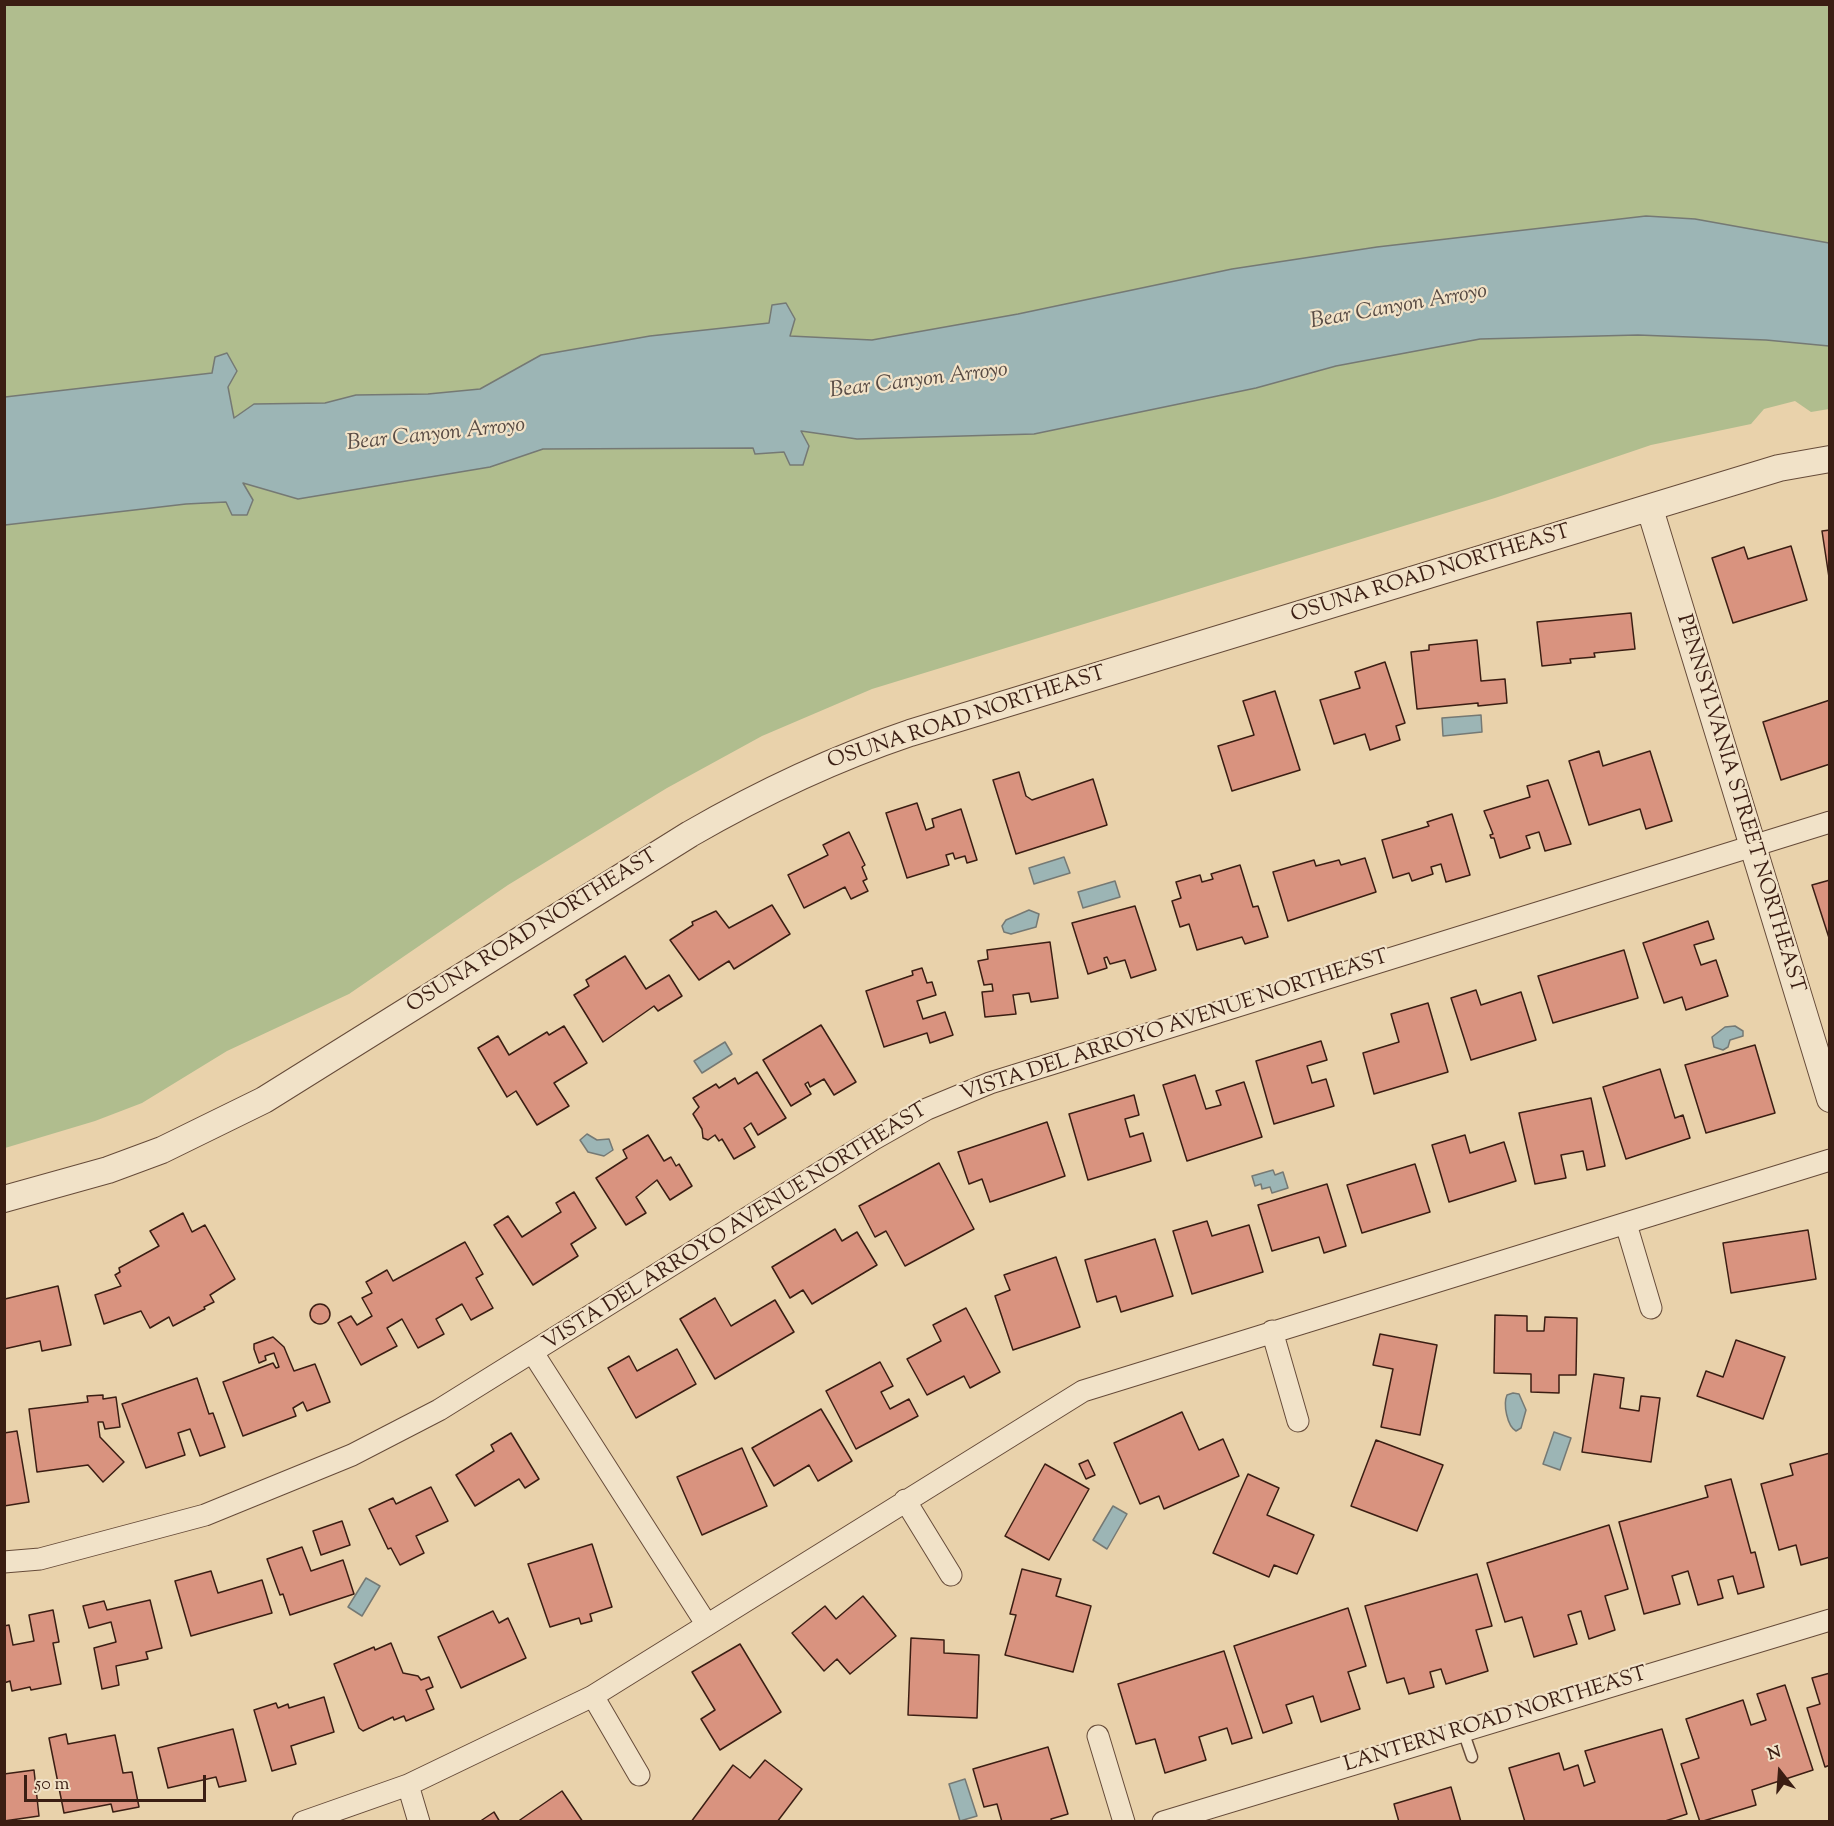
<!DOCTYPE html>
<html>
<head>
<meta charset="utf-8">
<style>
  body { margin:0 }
  #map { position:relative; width:1834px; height:1826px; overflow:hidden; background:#e9d2ab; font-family:"Sorts Mill Goudy",serif }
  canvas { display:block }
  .frame { position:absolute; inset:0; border:6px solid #3b1e13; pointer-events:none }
  .north { position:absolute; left:1750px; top:1742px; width:60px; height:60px; -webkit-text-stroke:4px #f1e2c8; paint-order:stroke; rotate:343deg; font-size:16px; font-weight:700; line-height:24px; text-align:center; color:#3b1e13 }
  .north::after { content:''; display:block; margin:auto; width:21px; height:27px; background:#3b1e13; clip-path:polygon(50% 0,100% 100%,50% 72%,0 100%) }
  .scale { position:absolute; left:24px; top:1775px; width:182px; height:27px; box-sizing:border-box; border:3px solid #3b1e13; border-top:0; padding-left:8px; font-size:18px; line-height:21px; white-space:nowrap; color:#3b1e13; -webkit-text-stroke:4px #f1e2c8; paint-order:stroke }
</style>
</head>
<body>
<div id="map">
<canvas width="1834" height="1826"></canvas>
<div class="frame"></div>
<div class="north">N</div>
<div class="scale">50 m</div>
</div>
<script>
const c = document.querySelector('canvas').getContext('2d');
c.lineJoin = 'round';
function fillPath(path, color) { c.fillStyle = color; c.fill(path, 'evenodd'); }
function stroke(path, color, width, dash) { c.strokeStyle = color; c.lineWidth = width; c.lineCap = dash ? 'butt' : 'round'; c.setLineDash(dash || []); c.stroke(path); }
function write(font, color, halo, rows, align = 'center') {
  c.font = font + ' "Sorts Mill Goudy",serif'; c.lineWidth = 4.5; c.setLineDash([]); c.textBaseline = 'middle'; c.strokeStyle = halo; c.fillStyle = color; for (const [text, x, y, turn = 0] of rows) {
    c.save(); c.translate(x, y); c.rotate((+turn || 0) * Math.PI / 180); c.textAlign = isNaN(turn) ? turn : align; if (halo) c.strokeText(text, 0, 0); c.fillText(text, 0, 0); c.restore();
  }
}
fillPath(new Path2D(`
  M5,5H1829V409L1811,412L1795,401L1764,409L1751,424L1651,445L1495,498L872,689L762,736L667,788L508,885L349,994L227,1051L142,1103L95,1121L5,1148Z`), '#b0bd8e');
const water = new Path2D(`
  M1646,216L1695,219L1829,243V346L1766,340L1638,335L1480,339L1336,366L1256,388L1034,434L857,439L801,431L809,446L803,465H790L784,452L755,454L753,448L543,449L490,467L298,499L243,483L253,500L247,515H232L226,502L186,504L5,525V397L212,373L215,357L227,353L237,371L228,387L234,418L254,404L325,403L356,395L428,394L480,389L541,355L650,336L769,323L772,305L786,303L795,319L790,336L872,340L1018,314L1232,269L1377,247Z
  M1481,715L1482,732L1443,736L1442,718Z
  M1064,857L1070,873L1034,884L1029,868Z
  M1115,881L1120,897L1083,908L1078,892Z
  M1029,910L1039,914L1036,927L1011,934L1004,932L1002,926L1006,920Z
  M1735,1026L1743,1031V1036L1730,1040L1728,1047L1723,1050L1714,1047L1712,1037L1725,1027Z
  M725,1042L732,1054L702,1073L694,1061Z
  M587,1134L597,1140L609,1139L613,1150L604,1156L588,1152L580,1140Z
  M1273,1170L1275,1175L1283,1172L1288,1188L1272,1193L1270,1187L1262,1189L1261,1184L1255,1186L1252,1176Z
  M1513,1393L1519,1394L1526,1410L1521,1428L1516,1431C1507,1426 1503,1404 1507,1395Z
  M1554,1432L1571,1438L1560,1470L1543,1464Z
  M1113,1506L1127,1514L1107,1549L1093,1540Z
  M366,1578L380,1586L362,1616L348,1607Z
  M965,1779L977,1816L960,1821L949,1784Z`);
fillPath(water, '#9cb5b5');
stroke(water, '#757974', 1.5);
const building = new Path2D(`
  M1830,530V584L1822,531Z
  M1791,546L1807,600L1733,623L1712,558L1744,547L1748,559Z
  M1631,613L1635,649L1594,653L1595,657L1570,659L1571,663L1542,666L1537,622Z
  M1477,640L1481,681L1505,679L1507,703L1478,706V703L1417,709L1411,652L1429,650V645Z
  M1385,662L1405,723L1396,726L1400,740L1370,750L1365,734L1334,744L1320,700L1360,688L1355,672Z
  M1275,691L1300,770L1232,791L1218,746L1254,735L1243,701Z
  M1830,700V764L1781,780L1763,722Z
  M1599,751L1603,766L1650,751L1672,821L1646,829L1640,809L1589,825L1569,761Z
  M1019,772L1026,796L1032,800L1093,779L1107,825L1016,854L993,780Z
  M1548,780L1571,844L1545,851L1539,832L1526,836L1530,848L1500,858L1494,838H1491L1490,835L1493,834L1484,811L1530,797L1527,786Z
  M917,803L926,830L934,827L932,819L961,809L977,860L967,863L965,856L955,859L953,853L946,855L949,865L907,878L886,813Z
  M1452,814L1470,875L1446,882L1441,864L1431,867L1433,874L1412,881L1409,873L1393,878L1382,840L1429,826L1427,822Z
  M849,832L865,865L862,867L867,879L863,881L868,891L851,899L845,887L804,908L788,875L828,855L823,845Z
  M1365,858L1376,892L1288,921L1273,872L1314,860L1316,866L1339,860L1341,865Z
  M1240,865L1253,907L1258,906L1268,937L1245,944L1242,937L1197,950L1189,924L1180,927L1172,901L1181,898L1176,882L1200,875L1202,882L1213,879L1211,874Z
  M1830,880V941L1812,885Z
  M772,905L790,934L734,969L729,961L699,980L670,940L693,925L692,922L716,911L729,928Z
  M1135,906L1156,970L1131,978L1125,960L1110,964L1107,957L1104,958L1107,968L1088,974L1072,923Z
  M1708,921L1714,939L1694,945L1701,965L1716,960L1728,996L1686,1010L1682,997L1664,1003L1643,943Z
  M1050,942L1058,998L1031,1002L1029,993L1013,995L1016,1014L985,1017L982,992L993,991L992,984L984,985L978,961L988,959L987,950Z
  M1624,950L1638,998L1553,1023L1538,976Z
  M625,956L646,989L669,975L682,996L658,1011L654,1006L603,1042L574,995L589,986L586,980Z
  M922,968L927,983L932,982L936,995L917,1001L923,1019L945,1012L953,1035L930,1043L927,1033L884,1047L866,991L913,975L912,971Z
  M1476,990L1481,1005L1521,992L1536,1040L1471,1060L1451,998Z
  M1428,1003L1448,1072L1374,1094L1363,1053L1399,1042L1391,1014Z
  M821,1025L856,1082L834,1095L824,1079L810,1087L808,1082L805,1084L811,1094L791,1106L763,1060Z
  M564,1026L587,1063L554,1083L569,1106L537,1125L516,1091L507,1097L478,1048L498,1036L509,1055L547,1032L549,1035Z
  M1321,1041L1327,1060L1307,1066L1312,1083L1326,1079L1334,1106L1274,1124L1256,1061Z
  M1755,1045L1775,1113L1706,1133L1685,1065Z
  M1660,1069L1675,1118L1683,1115L1690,1138L1626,1159L1603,1087Z
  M757,1072L786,1118L758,1135L751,1123L744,1128L755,1147L734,1159L722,1139L719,1141L715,1135L708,1140L703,1138L702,1129L693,1114L699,1107L693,1098L716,1084L719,1088L735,1078L738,1084Z
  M1195,1075L1206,1109L1221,1105L1216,1091L1244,1082L1262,1137L1187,1161L1163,1085Z
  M1134,1095L1139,1115L1125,1119L1130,1137L1143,1133L1151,1161L1088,1180L1069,1114Z
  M1591,1098L1605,1166L1587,1170L1583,1151L1561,1155L1566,1178L1535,1184L1519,1113Z
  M1047,1122L1065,1176L990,1202L982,1179L969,1184L958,1152Z
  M648,1135L664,1161L671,1157L676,1166L679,1164L692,1186L670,1200L657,1180L636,1197L646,1213L626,1225L596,1178L627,1158L623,1150Z
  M1465,1135L1470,1153L1504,1142L1516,1181L1449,1202L1432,1145Z
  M939,1163L974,1229L905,1266L886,1231L875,1237L859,1206Z
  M1415,1164L1430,1212L1362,1233L1347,1185Z
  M1327,1184L1346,1246L1324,1253L1319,1237L1272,1251L1258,1205Z
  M574,1192L596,1228L571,1244L578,1256L533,1285L494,1225L508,1216L522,1237L561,1212L556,1203Z
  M183,1213L192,1232L205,1225L235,1279L210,1295L214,1302L204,1307L205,1309L173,1326L169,1317L150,1328L141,1311L104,1324L95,1295L121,1286L115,1275L120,1272L119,1268L159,1246L150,1231Z
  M1207,1221L1212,1236L1249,1225L1263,1272L1192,1294L1173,1231Z
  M835,1229L842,1241L857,1232L877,1265L812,1304L803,1290L790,1298L772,1267Z
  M1808,1230L1816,1279L1731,1293L1723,1243Z
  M1155,1239L1173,1296L1121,1312L1116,1296L1097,1302L1085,1260Z
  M465,1242L483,1274L476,1278L493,1308L471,1320L462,1304L436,1319L444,1334L418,1348L402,1319L387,1328L397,1346L361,1365L338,1323L351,1316L357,1325L372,1316L362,1298L372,1293L366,1282L387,1270L393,1281Z
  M1056,1257L1080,1327L1013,1350L995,1296L1010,1290L1004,1275Z
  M58,1286L71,1345L42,1351L40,1341L4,1349V1296L5,1299Z
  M715,1298L731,1326L775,1300L794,1332L715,1379L680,1319Z
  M310 1314a10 10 0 1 1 20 0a10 10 0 1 1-20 0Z
  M966,1308L1000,1372L970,1388L964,1376L927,1395L907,1359L941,1341L933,1325Z
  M1495,1315L1527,1316V1331H1544L1545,1317L1577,1318L1576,1375H1559V1393L1531,1392V1374L1494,1373Z
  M1380,1334L1437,1345L1420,1435L1381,1427L1393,1369L1373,1365Z
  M273,1337L284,1347L294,1371L315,1364L330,1402L307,1411L303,1402L293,1408L296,1416L243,1436L223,1382L273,1363L276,1368L279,1367L274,1353L265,1356L266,1360L259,1363L254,1349V1344Z
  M1736,1340L1785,1357L1763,1419L1697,1396L1706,1371L1723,1377Z
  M677,1349L696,1384L636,1418L608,1368L629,1356L637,1371Z
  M880,1362L893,1386L881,1392L890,1409L909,1399L918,1416L856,1449L826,1391Z
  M1594,1374L1624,1378L1620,1408L1639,1411L1641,1396L1660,1398L1651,1462L1582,1452Z
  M197,1378L209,1414L213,1413L225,1447L200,1456L190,1429L178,1433L185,1455L146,1468L122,1404Z
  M103,1395V1399L116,1397L120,1427L105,1429L103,1422H98L100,1437L124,1462L103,1482L88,1465L37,1472L29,1409L88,1402L87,1396Z
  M821,1409L852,1461L818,1481L809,1465L774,1486L752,1448Z
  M1182,1412L1199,1450L1223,1439L1239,1476L1164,1509L1159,1496L1140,1504L1114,1443Z
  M17,1431L29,1502L4,1506V1433Z
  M511,1433L539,1479L525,1488L519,1479L475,1506L456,1475L494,1451L491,1445Z
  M1376,1440L1443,1465L1417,1531L1351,1506Z
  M742,1448L767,1506L702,1535L677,1477Z
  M1830,1453V1557L1801,1565L1796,1545L1779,1550L1761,1484L1793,1475L1790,1464Z
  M1088,1460L1095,1475L1086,1479L1079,1464Z
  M1045,1464L1089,1489L1049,1560L1005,1536Z
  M1248,1474L1279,1488L1267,1515L1314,1535L1297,1574L1274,1565L1269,1577L1213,1553Z
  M1731,1479L1751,1553L1755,1552L1764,1587L1738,1594L1733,1576L1718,1580L1723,1598L1698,1605L1688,1571L1672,1576L1680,1604L1644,1614L1619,1522L1708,1497L1705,1486Z
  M431,1487L448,1521L416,1536L424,1553L400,1565L391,1548L388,1549L369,1509L393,1498L396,1504Z
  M342,1521L350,1545L321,1555L313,1531Z
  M1609,1525L1628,1589L1605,1596L1615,1630L1589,1639L1581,1611L1568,1615L1577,1644L1534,1657L1522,1617L1505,1622L1487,1563Z
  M592,1544L612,1607L590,1614L592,1621L581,1624L579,1618L550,1627L528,1564Z
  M302,1547L311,1571L343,1560L354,1594L290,1615L283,1594L280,1595L267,1559Z
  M1022,1569L1061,1579L1056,1596L1091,1606L1073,1672L1005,1655L1016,1615L1010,1614Z
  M211,1571L218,1593L262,1580L272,1613L191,1636L175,1581Z
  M1477,1574L1492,1626L1476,1630L1488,1671L1446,1684L1441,1669L1430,1672L1434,1687L1409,1694L1404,1678L1387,1683L1365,1606Z
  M863,1596L896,1636L850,1674L837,1659L824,1671L792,1633L825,1606L836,1619Z
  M150,1600L162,1648L146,1652L148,1659L116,1666L119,1685L102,1689L94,1648L116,1642L111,1622L89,1628L83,1606L104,1601L107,1610Z
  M1348,1608L1366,1666L1348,1672L1360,1709L1321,1722L1313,1696L1286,1705L1292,1723L1263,1733L1234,1646Z
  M53,1610L59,1642L53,1643L61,1684L31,1690L30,1687L12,1691L10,1681L4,1683V1626L9,1625L13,1645L34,1641L29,1615Z
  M493,1611L499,1623L508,1618L526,1658L461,1688L438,1637Z
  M911,1638L944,1640V1653L979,1655L977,1718L908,1715Z
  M391,1643L403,1673L418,1676L421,1680L429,1677L433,1687L426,1690L434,1709L406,1721L404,1716L394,1720L393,1717L363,1731L359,1728L334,1664L374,1647L375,1650Z
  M740,1644L781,1712L720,1750L701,1719L715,1710L692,1672Z
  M1224,1651L1252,1738L1232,1744L1227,1728L1199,1737L1206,1760L1165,1773L1155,1739L1136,1744L1118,1684Z
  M1830,1673V1765L1825,1767L1807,1708L1820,1704L1812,1678Z
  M1785,1685L1813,1770L1752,1790L1756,1805L1700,1822L1681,1764L1699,1758L1686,1719L1743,1700L1751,1725L1766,1720L1757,1694Z
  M324,1697L334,1732L291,1746L296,1764L272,1771L254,1710L276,1703L278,1708L288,1704L289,1708Z
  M233,1729L246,1781L219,1787L216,1777L168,1788L158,1748Z
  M1662,1729L1687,1814L1662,1822H1525L1509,1768L1559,1753L1564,1770L1578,1765L1584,1786L1595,1782L1585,1751Z
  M66,1734L68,1744L115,1735L123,1773L132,1772L139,1807L113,1812L111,1804L64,1813L49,1738Z
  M1048,1747L1068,1814L1051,1819L1052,1822H1002L997,1804L984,1807L973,1769Z
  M765,1760L802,1789L777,1822H691L733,1765L750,1778Z
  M34,1770L39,1816L4,1821V1774Z
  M1451,1787L1461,1822H1399L1394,1804Z
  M562,1791L583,1822H517Z
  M494,1812L500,1822H479Z`);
fillPath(building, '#d9937f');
stroke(building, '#3b1e13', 1.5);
const service = new Path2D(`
  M1463,1731L1472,1757`);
const minor = new Path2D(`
  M1626,1224L1651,1308
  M1272,1331L1298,1421
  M533,1353L707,1625
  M905,1500L951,1575
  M4,1562L40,1559L205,1515L352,1455L439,1410L874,1139L927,1109L990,1083L1830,822
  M593,1696L639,1775
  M1098,1736L1124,1822
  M408,1785L419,1822
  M303,1822L408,1785L593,1696L1083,1391L1830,1160
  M1163,1822L1830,1620`);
const tertiary = new Path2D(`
  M1650,509L1830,1099
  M4,1199L108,1170L162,1150L264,1100L690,834C761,793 833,759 910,733L1779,468L1830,459`);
stroke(service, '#664b39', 13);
stroke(minor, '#664b39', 23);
stroke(tertiary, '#664b39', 28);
stroke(service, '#f1e2c8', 10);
stroke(minor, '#f1e2c8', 21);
stroke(tertiary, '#f1e2c8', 26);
write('21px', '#3b1e13', '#f1e2c8', [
  ["OSUNA ROAD NORTHEAST",1431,575,-17],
  ["OSUNA ROAD NORTHEAST",967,719,-18],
  ["PENNSYLVANIA STREET NORTHEAST",1739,804,73],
  ["OSUNA ROAD NORTHEAST",533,932,-32],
  ["VISTA DEL ARROYO AVENUE NORTHEAST",1175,1027,-18],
  ["VISTA DEL ARROYO AVENUE NORTHEAST",736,1228,-32],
  ["LANTERN ROAD NORTHEAST",1496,1721,-17]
]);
write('italic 22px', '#584b44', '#f1e2c8', [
  ["Bear Canyon Arroyo",1399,308,-10],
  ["Bear Canyon Arroyo",919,382,-7],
  ["Bear Canyon Arroyo",436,436,-6]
]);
</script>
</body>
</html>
